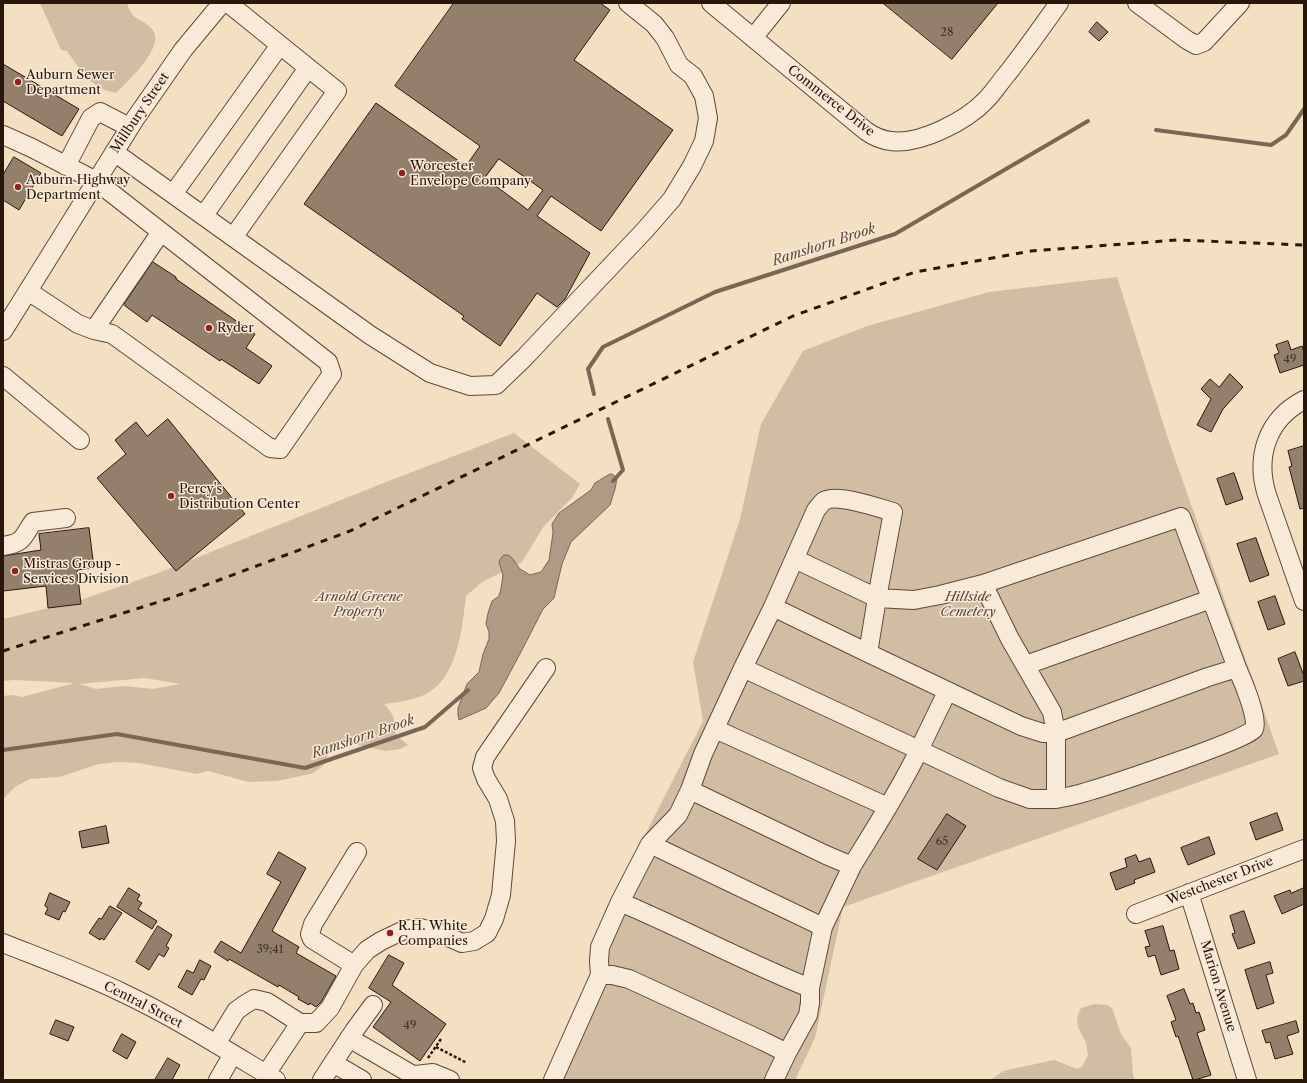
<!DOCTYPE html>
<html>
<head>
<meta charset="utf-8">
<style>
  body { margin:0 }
  #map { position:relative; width:1307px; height:1083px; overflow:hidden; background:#f4dfc1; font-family:"Libre Caslon Text",serif }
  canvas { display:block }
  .frame { position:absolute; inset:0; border:4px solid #2a170b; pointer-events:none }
</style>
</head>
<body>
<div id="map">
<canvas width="1307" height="1083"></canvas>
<div class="frame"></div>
</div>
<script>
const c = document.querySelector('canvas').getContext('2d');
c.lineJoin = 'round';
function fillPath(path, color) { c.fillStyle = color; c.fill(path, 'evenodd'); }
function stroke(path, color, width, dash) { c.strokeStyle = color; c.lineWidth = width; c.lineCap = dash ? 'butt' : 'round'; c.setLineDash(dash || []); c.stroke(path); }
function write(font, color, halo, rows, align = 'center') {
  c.font = font + ' "Libre Caslon Text",serif'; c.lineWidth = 3; c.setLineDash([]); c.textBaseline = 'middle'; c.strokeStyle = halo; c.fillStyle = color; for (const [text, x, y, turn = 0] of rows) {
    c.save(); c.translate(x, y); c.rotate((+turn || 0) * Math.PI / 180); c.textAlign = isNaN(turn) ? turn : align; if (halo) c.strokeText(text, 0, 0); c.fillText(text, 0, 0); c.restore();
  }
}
fillPath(new Path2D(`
  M40,3H127C132,22 141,17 152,29C167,46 127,82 116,93C92,89 80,70 67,51L61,50Z
  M1117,277L1169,442L1279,754L843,907L815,1038L795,1080H542L589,978L598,927L703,721L693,662L740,519L761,424L803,351L867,326L989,292Z
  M514,433L580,484L572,498L544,526L522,562L482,582L466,596C462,627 459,671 431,691C419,700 398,702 384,704C396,717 394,718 396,735L408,745L400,749L385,751L353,744L342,743L330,751L323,766L316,771L310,774L277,781L249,782L208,771L197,774L139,763L118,762L99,764L59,777L30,779L15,787L3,799V696L12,695L22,697L75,683L14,680L3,681V619L78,601L158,573L386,482ZM145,678L180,684L153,689L124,686L96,689L79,684Z
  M1094,1004L1107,1005L1112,1008L1121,1034L1131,1048L1133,1075L1135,1080H991L1003,1071L1054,1060L1077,1069L1082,1067L1088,1055L1086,1043L1078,1027L1077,1017L1081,1008Z`), '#d2bda2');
const water = new Path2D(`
  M612,474L617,478L615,489L610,505L571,542L562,564L554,598L543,609L522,650L499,693L486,708L459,720L458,715V708L467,684L479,672L483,654L489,639V632L486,624L488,613L492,601L499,596L501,589L503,575L499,562L501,558L504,555H508L512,558L520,569L530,575L541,572L549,560L553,533L552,524L559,513L591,490L595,483L608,475Z`);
fillPath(water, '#af9b83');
stroke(water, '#7a6653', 1);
stroke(new Path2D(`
  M1156,130L1271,145L1286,135L1304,109
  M594,394L588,369L603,347L715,292L895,234L1088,121
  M608,419L623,470L613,481
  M3,750L117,734L305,768L425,727L468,690`), '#7a6653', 4);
const building = new Path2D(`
  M454,3H600L610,10L574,60L673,130L601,231L551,196L537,216L590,253L565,299L557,307L537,293L500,346L462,319L464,316L304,204L376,103L466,166L480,146L395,86ZM499,159L543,190L528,210L485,178Z
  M883,3H998L952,59Z
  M1097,22L1108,32L1099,41L1089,32Z
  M3,64L79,109L62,136L3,101Z
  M14,157L41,173L19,210L3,200V175Z
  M153,262L176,277V279L255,334L246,348L272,366L259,384L221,359L220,361L152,315L147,322L124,305Z
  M1288,341L1291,350L1302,346L1304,352V365L1280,373L1274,355L1279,353L1276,345Z
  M1230,374L1243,387L1223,409L1211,432L1197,425L1211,399L1201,389L1210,379L1219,387Z
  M168,419L245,514L176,571L97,478L126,454L115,440L136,422L147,436Z
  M1304,446V508L1300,509L1289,467L1292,466L1288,451Z
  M1234,473L1243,499L1226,505L1217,479Z
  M89,528L94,568L77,570L81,604L48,608L46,586L3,591V556L41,550L39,534Z
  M1256,538L1269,575L1250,582L1237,544Z
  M1275,596L1285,624L1268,630L1258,602Z
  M1295,652L1304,676V681L1288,686L1278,659Z
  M1277,813L1283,830L1256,840L1250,823Z
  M947,814L966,826L937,870L918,859Z
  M106,826L109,843L82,848L79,832Z
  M1209,837L1215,854L1188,865L1181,848Z
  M279,852L306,868L272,931L299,947L296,953L336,976L321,1002L316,1007L310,1003L309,1005L298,999L299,997L279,985L278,987L229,959L228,961L214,952L221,941L241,953L281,882L267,874Z
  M1136,855L1139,862L1150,858L1155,872L1134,880L1135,883L1116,890L1110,873L1127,867L1125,859Z
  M129,888L140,895L137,900L142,903L138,909L157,921L152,929L117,907Z
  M1304,888V904L1282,914L1274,896L1290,890L1291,893Z
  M50,893L70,902L65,912L63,911L59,920L45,914L48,908L45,906Z
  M110,906L122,913L104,940L101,938L100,940L89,933L99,918L101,919Z
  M1244,911L1255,943L1238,949L1232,934L1235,933L1230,916Z
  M158,926L172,935L166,946L169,948L164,957L159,954L149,970L136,962Z
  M1163,926L1170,951L1174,950L1179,969L1161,975L1155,955L1148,957L1145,947L1150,946L1145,931Z
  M389,955L404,963L392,985L446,1024L420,1061L373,1027L391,1002L369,988Z
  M200,960L211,966L204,980L201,979L192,995L178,987L187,970L193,973Z
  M1270,962L1273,973L1266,975L1274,1003L1257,1009L1245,970Z
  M1184,989L1190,1004L1193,1003L1196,1013L1199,1012L1205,1030L1197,1033L1211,1075L1195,1080H1193L1178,1036L1176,1037L1171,1022L1176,1020L1167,996Z
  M56,1020L74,1027L68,1041L50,1034Z
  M1296,1021L1299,1032L1287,1036L1293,1054L1275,1059L1270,1042L1266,1043L1262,1031Z
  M122,1034L136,1042L127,1059L113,1051Z
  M168,1058L180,1065L172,1080H155Z`);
fillPath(building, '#937f6a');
stroke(building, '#2a170b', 1);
const minor = new Path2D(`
  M228,3L280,45
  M711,3L866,131C873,136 881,140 891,141C920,145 966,121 986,100C994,92 1000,82 1007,74C1025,51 1042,27 1059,3
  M1137,3L1187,40L1196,45L1204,42L1240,3
  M753,38L781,3
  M3,135L32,148L96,181L328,362L332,374L280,449L270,448L112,334L94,330L78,324L28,291
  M114,152L370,335L430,373L470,386L496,385L524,358L645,230L672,199L692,166L704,141L708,118L704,96L693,76L679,65L665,38L654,24L628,3
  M66,166L91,118L100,112L129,127
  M173,194L280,45L337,91L234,236
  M204,215L308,68
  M94,330L161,232
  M3,331L135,119L183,50L222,3
  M3,376L80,440
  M1304,400C1267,419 1255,457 1267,495L1304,601
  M3,546C24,543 22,538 33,522L66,518
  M795,559L877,598L868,653L773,607L816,510C818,508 821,503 824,501C837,493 879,508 893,512L877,598L914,600L940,595L983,584L1010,639L1052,712L1056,733L1208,677L1237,668L1181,517L983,584
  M868,653L1021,726L1043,733H1056V799H1030L999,788L919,750L947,692
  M1026,665L1211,599
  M743,668L703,754L690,790L826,855L852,866C875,828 900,790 919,750L743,668L773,607
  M715,729L888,807
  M690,790L678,815L650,844L823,927L852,866
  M1056,799C1066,797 1077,795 1086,792C1107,786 1249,739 1254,729C1259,719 1242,679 1237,668
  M650,844L620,902C684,929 745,962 810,988
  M1189,893L1247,1080
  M1136,914L1304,849
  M3,943C43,959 84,974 123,993C176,1018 226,1050 276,1080
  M354,965L312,939L310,934L313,924L357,852
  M600,975L599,961L600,947L620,902
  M349,1038L411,1074L416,1075L433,1073L450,1080
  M216,1044L236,1011L244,1005L254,999L267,1002L300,1023H316L330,1008L354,965L367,950L381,941L404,930L420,928L437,932L462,943L474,941L487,933L494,919L501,895L506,841L505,821L498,799L486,779L482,768L485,757L546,668
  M787,1053L808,1015L810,1003V988L823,927
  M333,1063L354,1031L373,1005
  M266,1074L300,1023
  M218,1080L233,1054
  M322,1080L333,1063L362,1080
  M553,1080L600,975H612L629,979L763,1041L787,1053L774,1080`);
stroke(minor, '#5c4938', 20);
stroke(new Path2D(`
  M436,1047L467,1063
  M428,1058L441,1039`), '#2a170b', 2.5, [3, 2]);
stroke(minor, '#f8ead7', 18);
stroke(new Path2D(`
  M3,651L171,598L350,531L793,316L915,272L1031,251L1177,240L1304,245`), '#2a170b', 3, [7, 7]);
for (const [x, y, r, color] of [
  [18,82,4,"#8f2418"],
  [402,173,4,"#8f2418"],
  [18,187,4,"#8f2418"],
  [209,328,4,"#8f2418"],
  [171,496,4,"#8f2418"],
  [15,571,4,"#8f2418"],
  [390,933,4,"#8f2418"]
]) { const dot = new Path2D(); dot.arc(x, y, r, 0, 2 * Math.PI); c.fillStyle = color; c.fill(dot); stroke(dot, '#f8ead7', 1.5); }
write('11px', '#443123', null, [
  ["28",947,33],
  ["49",1290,360],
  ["65",942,842],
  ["39;41",270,950],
  ["49",410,1026]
]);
write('13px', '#2a170b', '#f8ead7', [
  ["Auburn Sewer",26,75],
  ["Department",26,90],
  ["Worcester",410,166],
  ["Envelope Company",410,181],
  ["Auburn Highway",26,180],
  ["Department",26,195],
  ["Ryder",217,328],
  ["Percy's",179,489],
  ["Distribution Center",179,504],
  ["Mistras Group -",23,564],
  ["Services Division",23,579],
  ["R.H. White",398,926],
  ["Companies",398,941]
], 'left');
write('13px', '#2a170b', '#f8ead7', [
  ["Commerce Drive",831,101,38],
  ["Millbury Street",140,113,-56],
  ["Westchester Drive",1220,881,-21],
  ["Marion Avenue",1218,986,73],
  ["Central Street",143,1005,27]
]);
write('italic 13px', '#5c4938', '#f8ead7', [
  ["Arnold Greene",359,597],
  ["Property",359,612],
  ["Hillside",968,597],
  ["Cemetery",968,612]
]);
write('italic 14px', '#5f4c3b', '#f8ead7', [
  ["Ramshorn Brook",824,245,-18],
  ["Ramshorn Brook",363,737,-19]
]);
</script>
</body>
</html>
